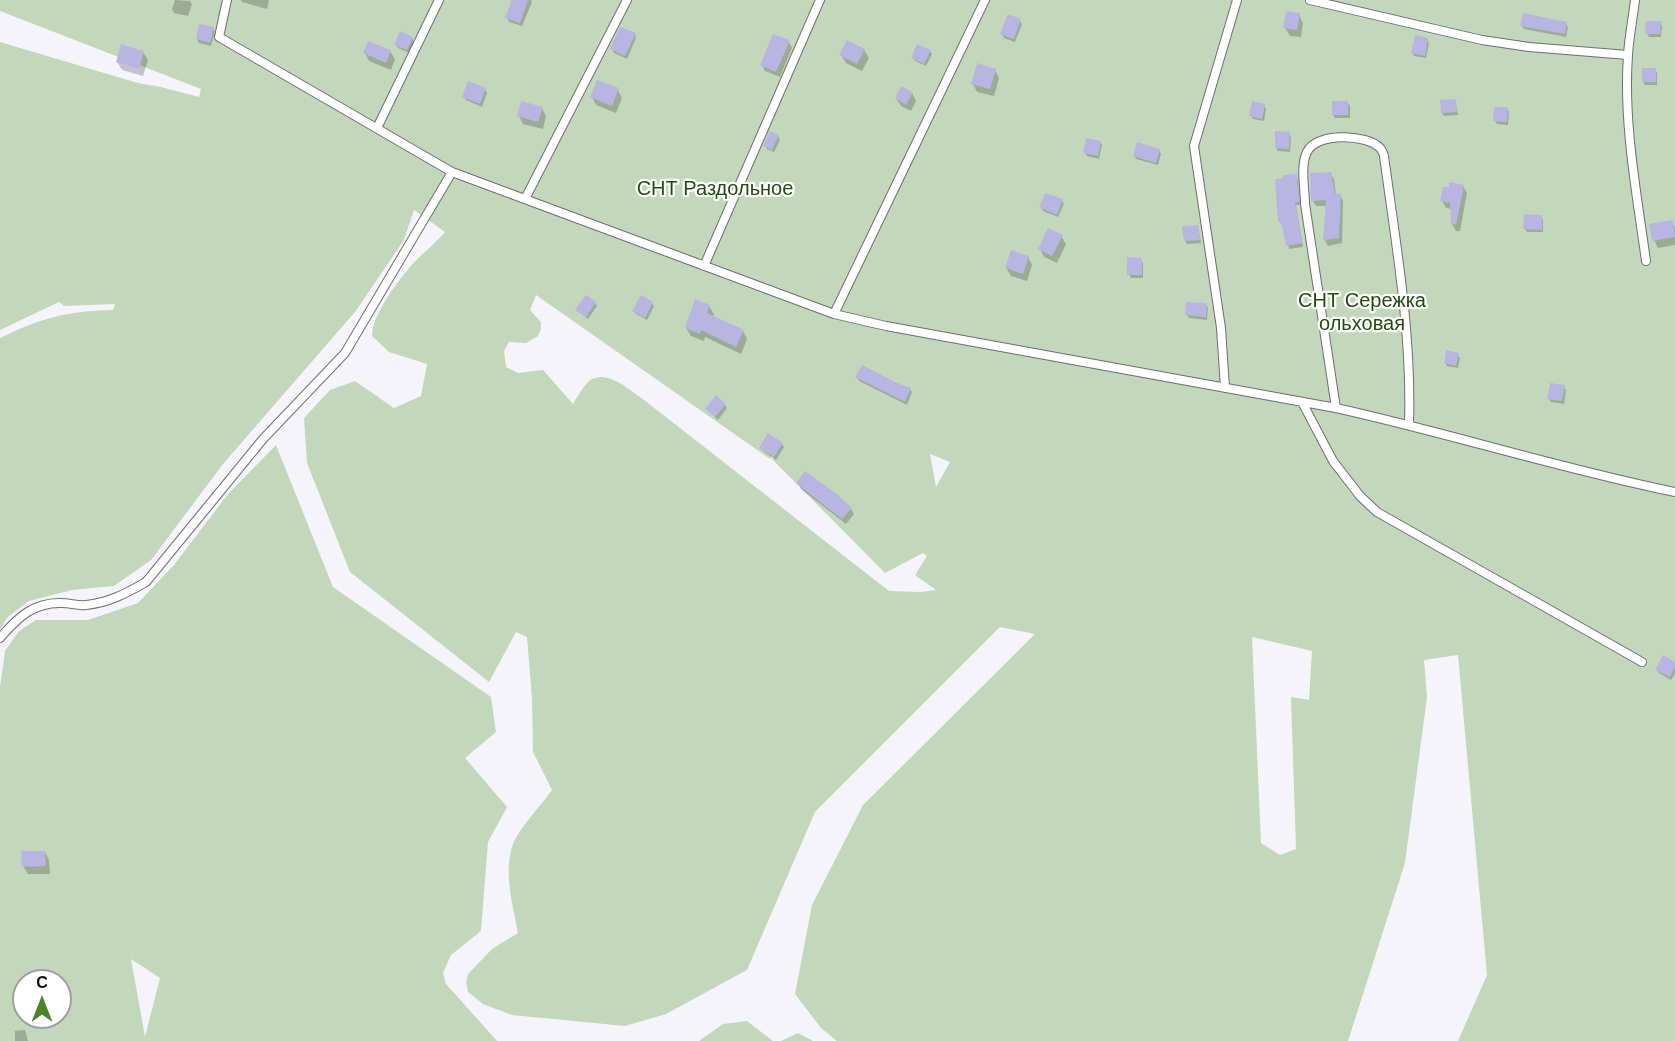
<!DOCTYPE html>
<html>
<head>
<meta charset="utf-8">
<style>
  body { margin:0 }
  #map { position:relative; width:1675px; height:1041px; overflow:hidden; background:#f5f4fa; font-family:Helvetica,sans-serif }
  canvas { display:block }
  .north { position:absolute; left:12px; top:969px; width:60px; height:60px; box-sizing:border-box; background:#fff; border:2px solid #9f9f9f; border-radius:50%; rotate:0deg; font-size:16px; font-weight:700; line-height:24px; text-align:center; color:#0e0e0f }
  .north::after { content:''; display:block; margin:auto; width:21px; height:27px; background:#478525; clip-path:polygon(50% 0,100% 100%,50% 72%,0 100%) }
</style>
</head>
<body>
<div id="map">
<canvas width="1675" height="1041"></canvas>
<div class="north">С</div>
</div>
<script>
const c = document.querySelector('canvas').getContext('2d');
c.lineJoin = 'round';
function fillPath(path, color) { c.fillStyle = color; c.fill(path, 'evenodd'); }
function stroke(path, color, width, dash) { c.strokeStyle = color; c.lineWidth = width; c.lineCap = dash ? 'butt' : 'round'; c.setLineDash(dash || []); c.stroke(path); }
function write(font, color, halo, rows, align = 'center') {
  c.font = font + ' Helvetica,sans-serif'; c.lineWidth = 4.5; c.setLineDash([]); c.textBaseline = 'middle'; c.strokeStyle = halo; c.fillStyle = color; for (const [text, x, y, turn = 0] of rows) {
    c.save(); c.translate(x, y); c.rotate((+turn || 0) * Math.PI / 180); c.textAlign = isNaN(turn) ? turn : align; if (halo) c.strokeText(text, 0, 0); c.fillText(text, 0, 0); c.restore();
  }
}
fillPath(new Path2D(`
  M0,0H1675V1041H1458L1487,975L1458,655L1424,660L1427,697L1405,863L1348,1041H837L821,1028L795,994L812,905L863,805L1035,634L1000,627L815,812L747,970L666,1014L625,1026L512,1015L483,1004L468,992L466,982L468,974L492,949L518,933C513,905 503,872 513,844C518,830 542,804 552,790L533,752L532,698L527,637L516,632L489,682L350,572L307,463L304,418L330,390L355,381L394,408L421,396L427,364L389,352L372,336C372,315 396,284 409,268C420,255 435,244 445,232L414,210L404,240L355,312L223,464L151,560L114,586L72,590L29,601L8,617L0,629V338C42,318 66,311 113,310L115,304L64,306L59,302L0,330V42L138,83L161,87L199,97L201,89L0,11ZM536,295L770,459L776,452L772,459L885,573L923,553L927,556L915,575L936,590L920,592L889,591L644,400C630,391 607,368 589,381C583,387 577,397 573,404L543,370L518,373L506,367L504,351L509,342L526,343L538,336L541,329V322L530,310ZM930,454L950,462L936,487ZM1252,637L1312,651L1309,700L1291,697L1296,849L1280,855L1261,843Z
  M276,445L333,587L491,697L496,732L465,758L507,807L488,842L481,931L451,955L443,973L446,984L497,1041H0V687L5,651L19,631L36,620H88L138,603L174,565L228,494ZM131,959L160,978L145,1037ZM24,981H60V1017H24Z
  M747,1021L773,1041H699L723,1024Z
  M798,1033L813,1041H781Z`), '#c3d8ba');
fillPath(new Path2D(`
  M175,0L190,1L192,4L188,16L174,13L172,9Z
  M241,0H269L267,9L242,2Z
  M512,0H531L532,2L522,26L509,22L507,18Z
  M1299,15L1303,23L1301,37L1290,36L1285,28Z
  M1020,21L1022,24L1015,42L1004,38L1002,34Z
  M1660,23L1662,26L1661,37H1649L1647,33Z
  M1566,24L1568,27L1566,37L1524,29L1522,26Z
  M213,28L215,32L211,46L199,43L197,39Z
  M635,34L636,38L627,59L614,53L612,49Z
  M412,38L414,42L409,53L398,48L396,45Z
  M1427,39L1429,43L1426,58L1414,56L1412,52Z
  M789,42L792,48L780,77L765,71L762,65Z
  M864,50L869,58L862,71L846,63L841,55Z
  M390,51L395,59L391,70L369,61L365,53Z
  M930,51L932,54L926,66L915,61L913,58Z
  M143,52L148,60L143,76L122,70L117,62Z
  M1655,69L1657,73V85H1645L1643,82Z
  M995,70L999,78L994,96L977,92L973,84Z
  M485,89L487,93L482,107L466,100L464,97Z
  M618,90L622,98L616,113L596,105L592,97Z
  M912,93L916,101L911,111L901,106L896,98Z
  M1455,100L1458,115L1444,116L1442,113Z
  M1348,103L1350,106V118H1335L1333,115Z
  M1264,105L1266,109L1264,121L1253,119L1251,116Z
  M542,108L546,116L543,129L523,124L519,116Z
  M1507,109L1509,112L1508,125L1497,124L1495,121Z
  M1289,134L1291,137L1290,152L1278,151L1276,148Z
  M778,136L780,140L774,152L767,149L765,146Z
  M1100,142L1102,145L1099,159L1087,156L1085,153Z
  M1159,150L1161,154L1158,165L1136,159L1134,155Z
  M1330,173L1334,179L1336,195H1340L1343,201L1342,243L1328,246L1325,240L1327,206H1316L1313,201Z
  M1296,176L1298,179L1300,205H1296L1303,247L1289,249L1284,224H1281L1280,221Z
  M1463,186L1467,193L1460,231H1456L1452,224V209L1446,208L1442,201Z
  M1062,201L1064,204L1058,217L1043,211L1041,207Z
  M1541,216L1543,220V232H1527L1525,229Z
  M1672,222L1675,227V245L1658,248L1654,240Z
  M1198,226L1201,243L1187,244L1185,241Z
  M1061,236L1066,244L1057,263L1044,257L1040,249Z
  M1028,257L1032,265L1027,281L1011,276L1006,268Z
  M1141,259L1143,263V278H1131L1129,274Z
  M595,303L597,306L588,319L577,310Z
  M652,303L654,306L647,320L636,314L634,311Z
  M1206,305L1208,308L1207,320L1189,318L1187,315Z
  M709,306L714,314L713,317L743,331L747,339L741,354L705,337L704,341L691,336L686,328Z
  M1458,355L1460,358L1458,368L1447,366L1445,362Z
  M857,377L894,383L910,389L912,392L907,405L859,381Z
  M1564,387L1566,390L1564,404L1551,402L1549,399Z
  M725,405L727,408L718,420L707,409Z
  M782,444L784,447L776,460L763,451L761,448Z
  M798,483L851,509L854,514L846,524L801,489Z
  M1675,663V673L1671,680L1659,673L1657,670Z
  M45,852L49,860L50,874H28L23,866Z
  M25,1030L28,1041H15V1031Z`), '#0003');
fillPath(new Path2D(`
  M512,0H528L520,23L505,18Z
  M1286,11L1300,13L1297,30L1283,28Z
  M1523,13L1567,22L1565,34L1520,26Z
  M1008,14L1021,19L1014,39L1000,34Z
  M1646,21H1661L1660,34H1645Z
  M199,24L214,27L210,43L196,39Z
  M620,27L636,33L625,56L610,49Z
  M400,31L413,37L407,50L394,45Z
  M773,34L790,40L776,72L760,65Z
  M1415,35L1428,38L1425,56L1411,53Z
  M847,40L865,49L857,64L839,55Z
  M368,41L391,50L386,63L363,53Z
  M121,44L144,51L139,69L116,62Z
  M917,44L931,50L924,64L911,58Z
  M977,63L996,69L990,89L971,84Z
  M1642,68H1656V82H1642Z
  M597,80L619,88L612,106L590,97Z
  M468,81L486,88L480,104L462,97Z
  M901,86L913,92L906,105L895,98Z
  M1456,99L1457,112L1441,113L1440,100Z
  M521,101L543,107L538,122L517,116Z
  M1252,101L1265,104L1262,119L1249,116Z
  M1332,101H1348V115H1332Z
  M1494,107H1508L1507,122L1493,121Z
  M770,131L779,135L772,150L763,146Z
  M1275,131L1290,132L1289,149L1275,148Z
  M1086,138L1101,141L1098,156L1083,153Z
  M1137,142L1160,149L1156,163L1133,156Z
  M1331,172L1335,194L1341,193L1339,238L1323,240L1326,200L1311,201L1310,173Z
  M1297,174L1299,202H1295L1302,243L1286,246L1281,221L1278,222L1275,179H1283V175Z
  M1449,182L1464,185L1456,225L1451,224L1450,203L1440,201L1443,187H1449Z
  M1045,193L1063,199L1057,215L1039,207Z
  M1524,214L1542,215V230L1523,229Z
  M1673,220L1675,237L1652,241L1649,224Z
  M1198,225L1200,240L1184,241L1182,226Z
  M1048,228L1063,235L1052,256L1038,249Z
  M1011,250L1029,256L1023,274L1005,268Z
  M1127,257L1142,258V275H1127Z
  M586,295L596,302L586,317L575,310Z
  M641,295L653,302L645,318L632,311Z
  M695,299L710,305L707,313L744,330L736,347L701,330L700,334L685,328Z
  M1186,302L1207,303L1206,317L1185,315Z
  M1446,350L1459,353L1456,366L1444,363Z
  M862,365L895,382L911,388L905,402L855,377Z
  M1550,383L1565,385L1562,401L1547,399Z
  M716,395L726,404L715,417L705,409Z
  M768,433L783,443L774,457L759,448Z
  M805,471L834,492L852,508L842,519L796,483Z
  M1663,655L1675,662V667L1670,677L1655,670Z
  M21,851H45L46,866L22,867Z`), '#b9b5e2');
const lane = new Path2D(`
  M227,0L219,37L452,172
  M1310,0L1482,40L1529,47L1628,55
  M1635,0C1633,18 1629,37 1628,55C1623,122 1637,195 1646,261
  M377,128L439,0
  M525,199L627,0
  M704,266L820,0
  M834,314L985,0
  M1225,388L1221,328L1194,146L1237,0
  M1302,402L1333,461L1360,496L1377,512L1642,662
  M1336,408L1305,204C1305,189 1300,166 1307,152C1316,132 1367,134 1380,148C1381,148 1384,155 1384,156C1396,245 1412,334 1409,424
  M0,638C18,617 34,602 62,603C70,603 78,606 86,605C108,603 127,593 146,582L263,439L345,353L452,172L834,314L886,326L1336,408C1449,433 1561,469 1675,492`);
stroke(lane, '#6e6e73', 10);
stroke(lane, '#fff', 8);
write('20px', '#254912', '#fff', [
  ["СНТ Раздольное",715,189],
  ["СНТ Сережка",1362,301],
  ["ольховая",1362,324]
]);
</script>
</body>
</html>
